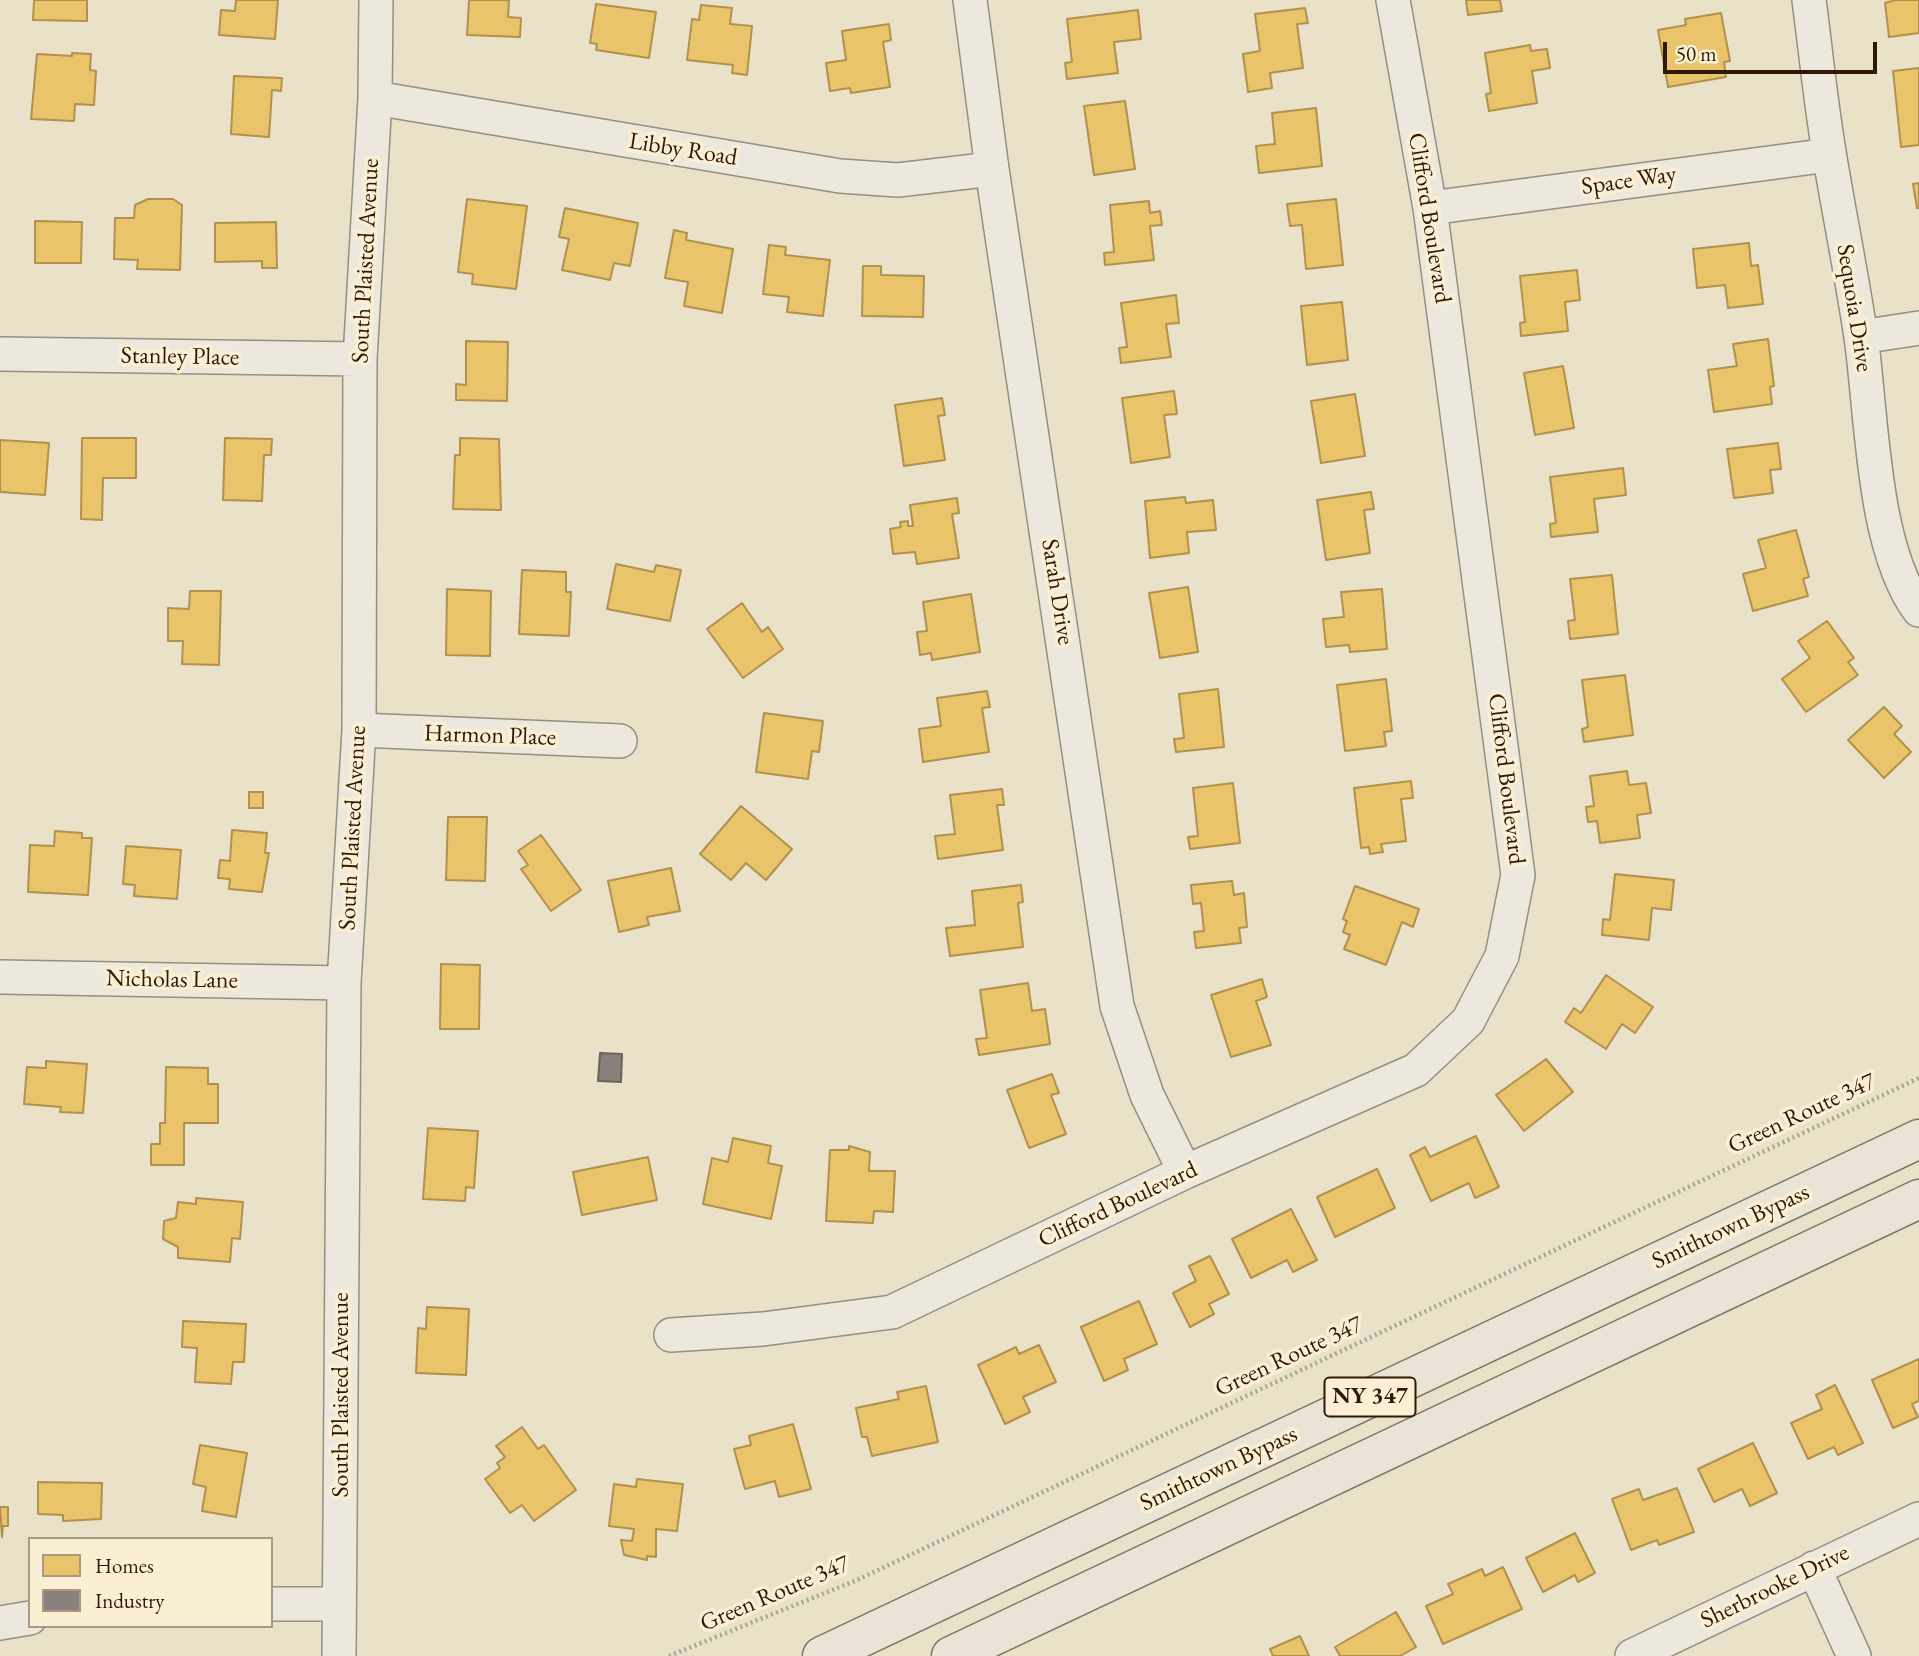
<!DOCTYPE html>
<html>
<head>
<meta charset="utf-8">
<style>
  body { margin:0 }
  #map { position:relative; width:1919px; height:1656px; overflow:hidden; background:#eae1c9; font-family:"EB Garamond",serif }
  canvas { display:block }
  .legend { position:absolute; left:28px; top:1537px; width:245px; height:91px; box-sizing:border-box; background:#faefd3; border:2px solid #a89982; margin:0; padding:9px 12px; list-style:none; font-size:21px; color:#2e1909 }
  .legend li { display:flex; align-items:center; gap:14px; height:35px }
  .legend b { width:35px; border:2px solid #a89982 }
  .scale { position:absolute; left:1663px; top:42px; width:214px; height:32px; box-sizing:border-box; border:4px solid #2e1909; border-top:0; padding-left:9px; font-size:21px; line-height:24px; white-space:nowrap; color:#2e1909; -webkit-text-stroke:5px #faefd3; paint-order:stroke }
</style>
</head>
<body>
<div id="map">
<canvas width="1919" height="1656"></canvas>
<ul class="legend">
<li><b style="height:19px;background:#e9c46a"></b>Homes</li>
<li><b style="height:19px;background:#8a817c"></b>Industry</li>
</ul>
<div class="scale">50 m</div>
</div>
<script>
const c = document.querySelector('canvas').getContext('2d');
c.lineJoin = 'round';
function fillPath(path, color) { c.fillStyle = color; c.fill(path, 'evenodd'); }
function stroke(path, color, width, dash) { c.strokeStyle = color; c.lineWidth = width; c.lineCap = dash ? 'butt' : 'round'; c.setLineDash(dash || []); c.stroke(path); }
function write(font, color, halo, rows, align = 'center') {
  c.font = font + ' "EB Garamond",serif'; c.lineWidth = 7; c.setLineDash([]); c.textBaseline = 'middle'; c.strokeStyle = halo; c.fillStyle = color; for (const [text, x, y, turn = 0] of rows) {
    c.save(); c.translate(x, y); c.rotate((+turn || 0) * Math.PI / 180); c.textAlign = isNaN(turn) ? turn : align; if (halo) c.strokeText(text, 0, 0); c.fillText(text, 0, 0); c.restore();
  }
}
const homes = new Path2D(`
  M34,0H87V21L33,20Z
  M236,0H278L275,39L219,35L221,10L235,11Z
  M469,0H509L508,17L521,18L520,37L467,35Z
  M1466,0H1500L1502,11L1468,15Z
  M1895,0H1919V33L1889,37L1885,3Z
  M596,4L656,12L649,58L596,50L597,44L590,43Z
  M701,5L732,8L730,24L752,26L747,75L732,73L733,65L687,60L692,19L699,20Z
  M1305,8L1308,23L1297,24L1303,68L1270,73L1272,88L1248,92L1243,54L1260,51L1255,14Z
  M1138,10L1141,39L1114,42L1118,73L1067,79L1065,63L1072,62L1067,19Z
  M1721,13L1730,61L1724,62L1726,77L1668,87L1658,30L1686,25L1685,19Z
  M889,24L891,40L883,42L890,87L851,93L850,88L830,91L826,63L846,60L842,31Z
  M1530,45L1531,51L1547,49L1550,68L1532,71L1537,103L1489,111L1486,94L1491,93L1485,53Z
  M72,53L91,54L90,70L96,71L94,105L75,104L74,121L31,119L37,54L72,56Z
  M1919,68V145L1901,147L1893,71Z
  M234,76L282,78L281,91L272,90L269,137L231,134Z
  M1125,101L1135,169L1094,175L1084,106Z
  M1316,108L1322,166L1259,173L1256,146L1275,144L1272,113Z
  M1919,183V208H1917L1913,184Z
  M148,199H173L182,205L180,270L137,269L138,260L114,259L115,218H134L135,205Z
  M467,199L527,206L516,289L472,284L473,274L458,272Z
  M1336,199L1343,265L1306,269L1302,225L1290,226L1287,204Z
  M1149,201L1150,213L1160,211L1162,225L1150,226L1154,260L1105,265L1104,253L1114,252L1110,205Z
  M565,208L638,223L630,266L614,263L610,280L562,270L569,239L559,237Z
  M35,221L82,222L81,263H35Z
  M276,222L277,268H262V261L215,262V223Z
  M674,230L687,233L686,240L733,249L722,313L684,306L688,282L665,278Z
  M1749,243L1751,266L1758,265L1763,304L1728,308L1725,285L1697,288L1693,249Z
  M769,245L786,247L785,255L830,260L823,316L787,312L789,297L763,294Z
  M863,266H881V275L924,276L923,317L862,316Z
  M1577,270L1580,300L1565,302L1568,331L1521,336L1520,323L1525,322L1520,276Z
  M1176,295L1179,323L1166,324L1171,357L1121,363L1119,348L1127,347L1121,303Z
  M1342,302L1348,360L1307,365L1301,306Z
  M1768,339L1774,386L1770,387L1772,404L1714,412L1708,370L1737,366L1733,344Z
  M466,341L508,342L507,401L456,400V384L466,385Z
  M1563,366L1574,428L1535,435L1524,373Z
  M1174,391L1177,414L1164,415L1170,457L1131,463L1122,398Z
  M1355,394L1365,456L1321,463L1311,401Z
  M942,398L945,415L938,416L945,460L904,466L895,405Z
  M82,438H136V478H103L102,520L81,519Z
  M225,438L272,439L271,455H264L262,501L223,500Z
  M460,438L499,439L501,510L453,509L455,455H460Z
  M0,440L49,443L45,495L0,492Z
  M1778,443L1781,469L1770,470L1773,493L1734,498L1727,449Z
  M1623,468L1626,495L1594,499L1598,532L1551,537L1550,524L1556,523L1550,477Z
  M1371,492L1374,509L1364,510L1370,553L1326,560L1317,500Z
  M1185,497L1186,503L1213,500L1216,530L1187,532L1189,553L1150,558L1145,501Z
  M957,498L959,513L952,514L959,558L917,564L915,552L893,554L890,529L901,527L900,522L908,521V526H913L910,505Z
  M1796,530L1809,577L1803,579L1808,596L1753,611L1743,574L1766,568L1758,540Z
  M616,564L654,572L656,565L681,570L670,621L607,609Z
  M522,570L566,572V592H571L569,636L519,634Z
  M1612,575L1618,634L1570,639L1568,621L1575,620L1570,579Z
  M1188,587L1198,652L1160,658L1149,593Z
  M447,589L491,591L490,656L446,655Z
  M1382,589L1387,649L1350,652L1349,645L1326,647L1323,619L1344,617L1341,592Z
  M190,591H221L219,665L182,664L183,641H168V608L189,609Z
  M971,594L980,652L932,660L931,653L920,655L917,632L927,631L923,602Z
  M742,603L762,632L768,627L783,649L743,678L707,629Z
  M1827,621L1854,658L1848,662L1858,675L1806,712L1782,679L1810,658L1798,641Z
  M1625,675L1633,735L1584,742L1582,729L1588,727L1582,680Z
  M1386,679L1392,731L1384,732L1386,746L1345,751L1337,685Z
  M1218,689L1224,747L1176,752L1174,739L1184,738L1179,694Z
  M987,691L990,707L982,708L989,752L923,762L919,729L941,726L937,698Z
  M1884,707L1902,726L1894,734L1911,752L1884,778L1848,740Z
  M764,713L823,721L819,752L812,751L808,779L756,772Z
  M1627,771L1629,785L1646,783L1651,813L1637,815L1640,838L1600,843L1597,821L1588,822L1586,807L1594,806L1590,776Z
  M1411,781L1413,798L1401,799L1406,841L1381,844L1383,852L1370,854L1369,847L1361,848L1354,788Z
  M1233,783L1240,843L1190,849L1188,837L1198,836L1193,788Z
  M1002,789L1004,805H997L1003,850L938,859L935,836L955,834L950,795Z
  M249,792H263V808H249Z
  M741,806L792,849L766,880L746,863L731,880L700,854Z
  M448,817H487L485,881L446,880Z
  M232,830L267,833L265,853H269L262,892L229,889L230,879L218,878L220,860L230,861Z
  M55,831L82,833V838H92L88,895L28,892L30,845L54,846Z
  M541,835L581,890L551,911L521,869L528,865L518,851Z
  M126,846L181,850L177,899L134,896L135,885L123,884Z
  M671,868L680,911L647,917L649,925L619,932L608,881Z
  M1615,874L1674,880L1671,910L1652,908L1649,940L1602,935L1603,919L1610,920Z
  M1232,881L1234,895L1244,893L1247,927L1239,928L1241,943L1196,948L1194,932L1204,931L1201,903L1193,904L1191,885Z
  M1021,885L1023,902L1018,903L1023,947L950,956L946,928L975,925L972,891Z
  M1355,886L1419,909L1413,927L1402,922L1386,965L1344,949L1350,935L1343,932L1347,921L1343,919Z
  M441,964L480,965L479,1029H440Z
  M1606,975L1653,1007L1635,1033L1622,1024L1606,1049L1565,1022L1574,1008L1581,1013Z
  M1262,979L1267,997L1256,1001L1271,1045L1231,1057L1211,995Z
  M1028,983L1032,1011L1045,1009L1050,1044L979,1055L976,1039L987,1038L980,990Z
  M1546,1059L1573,1092L1524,1131L1496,1095Z
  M46,1061L87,1064L83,1113L60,1112L61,1107L24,1104L27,1067L46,1068Z
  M166,1067L208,1068V1084H218V1123H184V1165H151V1144H160V1123H165Z
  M1052,1074L1059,1093L1051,1095L1066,1134L1029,1148L1007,1090Z
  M428,1128L478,1131L474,1188L466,1187L465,1201L423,1199Z
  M1476,1136L1499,1187L1475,1198L1469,1183L1431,1201L1410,1155L1425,1147L1430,1157Z
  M733,1138L771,1146L768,1163L782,1166L771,1219L703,1204L712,1158L728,1162Z
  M849,1146L870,1152L869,1171H895L893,1212L874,1211L873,1223L826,1221L830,1150H849Z
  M648,1157L657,1200L582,1215L573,1172Z
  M1377,1169L1395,1208L1335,1237L1317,1197Z
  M196,1198L243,1202L240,1239L232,1238L230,1262L178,1258V1247L163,1239L164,1221L176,1218L178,1202L196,1204Z
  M1291,1209L1317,1260L1293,1272L1287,1260L1251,1278L1232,1239Z
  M1210,1256L1229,1294L1209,1304L1214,1314L1190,1327L1173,1293L1196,1281L1189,1266Z
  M1139,1301L1157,1344L1124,1359L1128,1370L1104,1381L1081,1327Z
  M427,1307L469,1309L466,1375L416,1373L418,1328L426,1329Z
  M183,1321L246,1324L244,1362H233L231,1384L195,1382L197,1348L182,1347Z
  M1039,1345L1056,1382L1023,1397L1030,1412L1005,1424L978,1365L1016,1347L1019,1354Z
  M1919,1359V1401L1912,1404L1918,1417L1893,1428L1872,1380Z
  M1835,1385L1863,1443L1838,1455L1834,1447L1808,1459L1791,1423L1822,1409L1816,1395Z
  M926,1386L938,1442L872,1456L867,1437H862L856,1408L899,1399L897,1392Z
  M793,1424L811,1489L779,1497L775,1481L745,1489L734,1449L751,1445L749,1436Z
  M522,1427L538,1449L544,1445L576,1490L534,1521L522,1505L510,1513L485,1479L500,1468L497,1463L505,1457L496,1446Z
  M1753,1443L1777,1493L1750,1506L1742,1489L1714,1502L1698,1469Z
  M200,1445L247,1453L236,1517L202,1511L206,1487L193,1484Z
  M637,1479L683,1484L677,1531L656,1529V1557L647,1556V1560L624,1555L621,1540L632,1541L634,1529L609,1526L614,1484L636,1487Z
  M38,1482L102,1483L101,1519L63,1521V1515L38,1514Z
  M1677,1488L1694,1532L1659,1545L1657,1540L1631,1550L1612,1499L1639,1489L1643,1500Z
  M0,1507H8V1526H3L2,1537Z
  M1575,1533L1595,1573L1578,1582L1575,1575L1543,1592L1526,1558Z
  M1503,1567L1522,1609L1443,1644L1426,1606L1453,1594L1448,1584L1482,1569L1485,1576Z
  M1396,1612L1416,1647L1400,1656H1340L1335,1647Z
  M1300,1636L1309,1656H1273L1270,1649Z`);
fillPath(homes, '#e9c46a');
stroke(homes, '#b1914d', 2);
const industry = new Path2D(`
  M600,1053L622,1054L621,1082L598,1081Z`);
fillPath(industry, '#8a817c');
stroke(industry, '#6e625a', 2);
const minor = new Path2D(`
  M970,0L992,169L1117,1006L1147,1095L1185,1172
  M1809,0C1816,53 1821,106 1830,158C1840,218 1852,277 1861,337C1872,414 1872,547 1919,610
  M375,98L840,176L898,180L992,169
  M1430,208L1829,155
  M1861,337L1919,328
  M0,354L360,359
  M359,730L620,741
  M0,977L344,983
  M671,1335L763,1329L892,1312L1185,1172L1416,1070L1468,1021L1502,956L1518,875L1430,208L1393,0
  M1814,1568L1854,1656
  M271,1604H339
  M0,1623L30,1618
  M339,1656L344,983L359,730L360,359L375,98L376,0
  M1632,1656L1919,1519`);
const trunk = new Path2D(`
  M822,1656L1919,1139
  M951,1656L1919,1199`);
stroke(minor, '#968e80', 36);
stroke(trunk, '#7c7466', 41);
stroke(new Path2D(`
  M669,1656L857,1580L1919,1078`), '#a8a197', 4.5, [2, 3.5]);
stroke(minor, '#ede8dd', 33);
stroke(trunk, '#eae4d7', 38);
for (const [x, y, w] of [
  [1370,1397,91]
]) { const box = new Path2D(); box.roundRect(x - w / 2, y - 19.5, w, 39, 5); c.fillStyle = '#faefd3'; c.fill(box); stroke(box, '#2e1909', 2); }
write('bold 23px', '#2e1909', null, [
  ["NY 347",1370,1397]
]);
write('24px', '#2e1909', '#faefd3', [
  ["Libby Road",683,150,9],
  ["Space Way",1629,181,-8],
  ["Clifford Boulevard",1429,218,81],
  ["South Plaisted Avenue",366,261,-87],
  ["Sequoia Drive",1854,308,81],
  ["Stanley Place",180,357,1],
  ["Sarah Drive",1057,592,81],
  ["Harmon Place",490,736,2],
  ["Clifford Boulevard",1506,779,83],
  ["South Plaisted Avenue",353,828,-87],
  ["Nicholas Lane",172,980,1],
  ["Green Route 347",1802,1114,-25],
  ["Clifford Boulevard",1118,1205,-25],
  ["Smithtown Bypass",1731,1227,-25],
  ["Green Route 347",1289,1357,-25],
  ["South Plaisted Avenue",341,1395,-90],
  ["Smithtown Bypass",1219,1469,-25],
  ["Sherbrooke Drive",1775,1587,-26],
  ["Green Route 347",775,1594,-23]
]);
</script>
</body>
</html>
